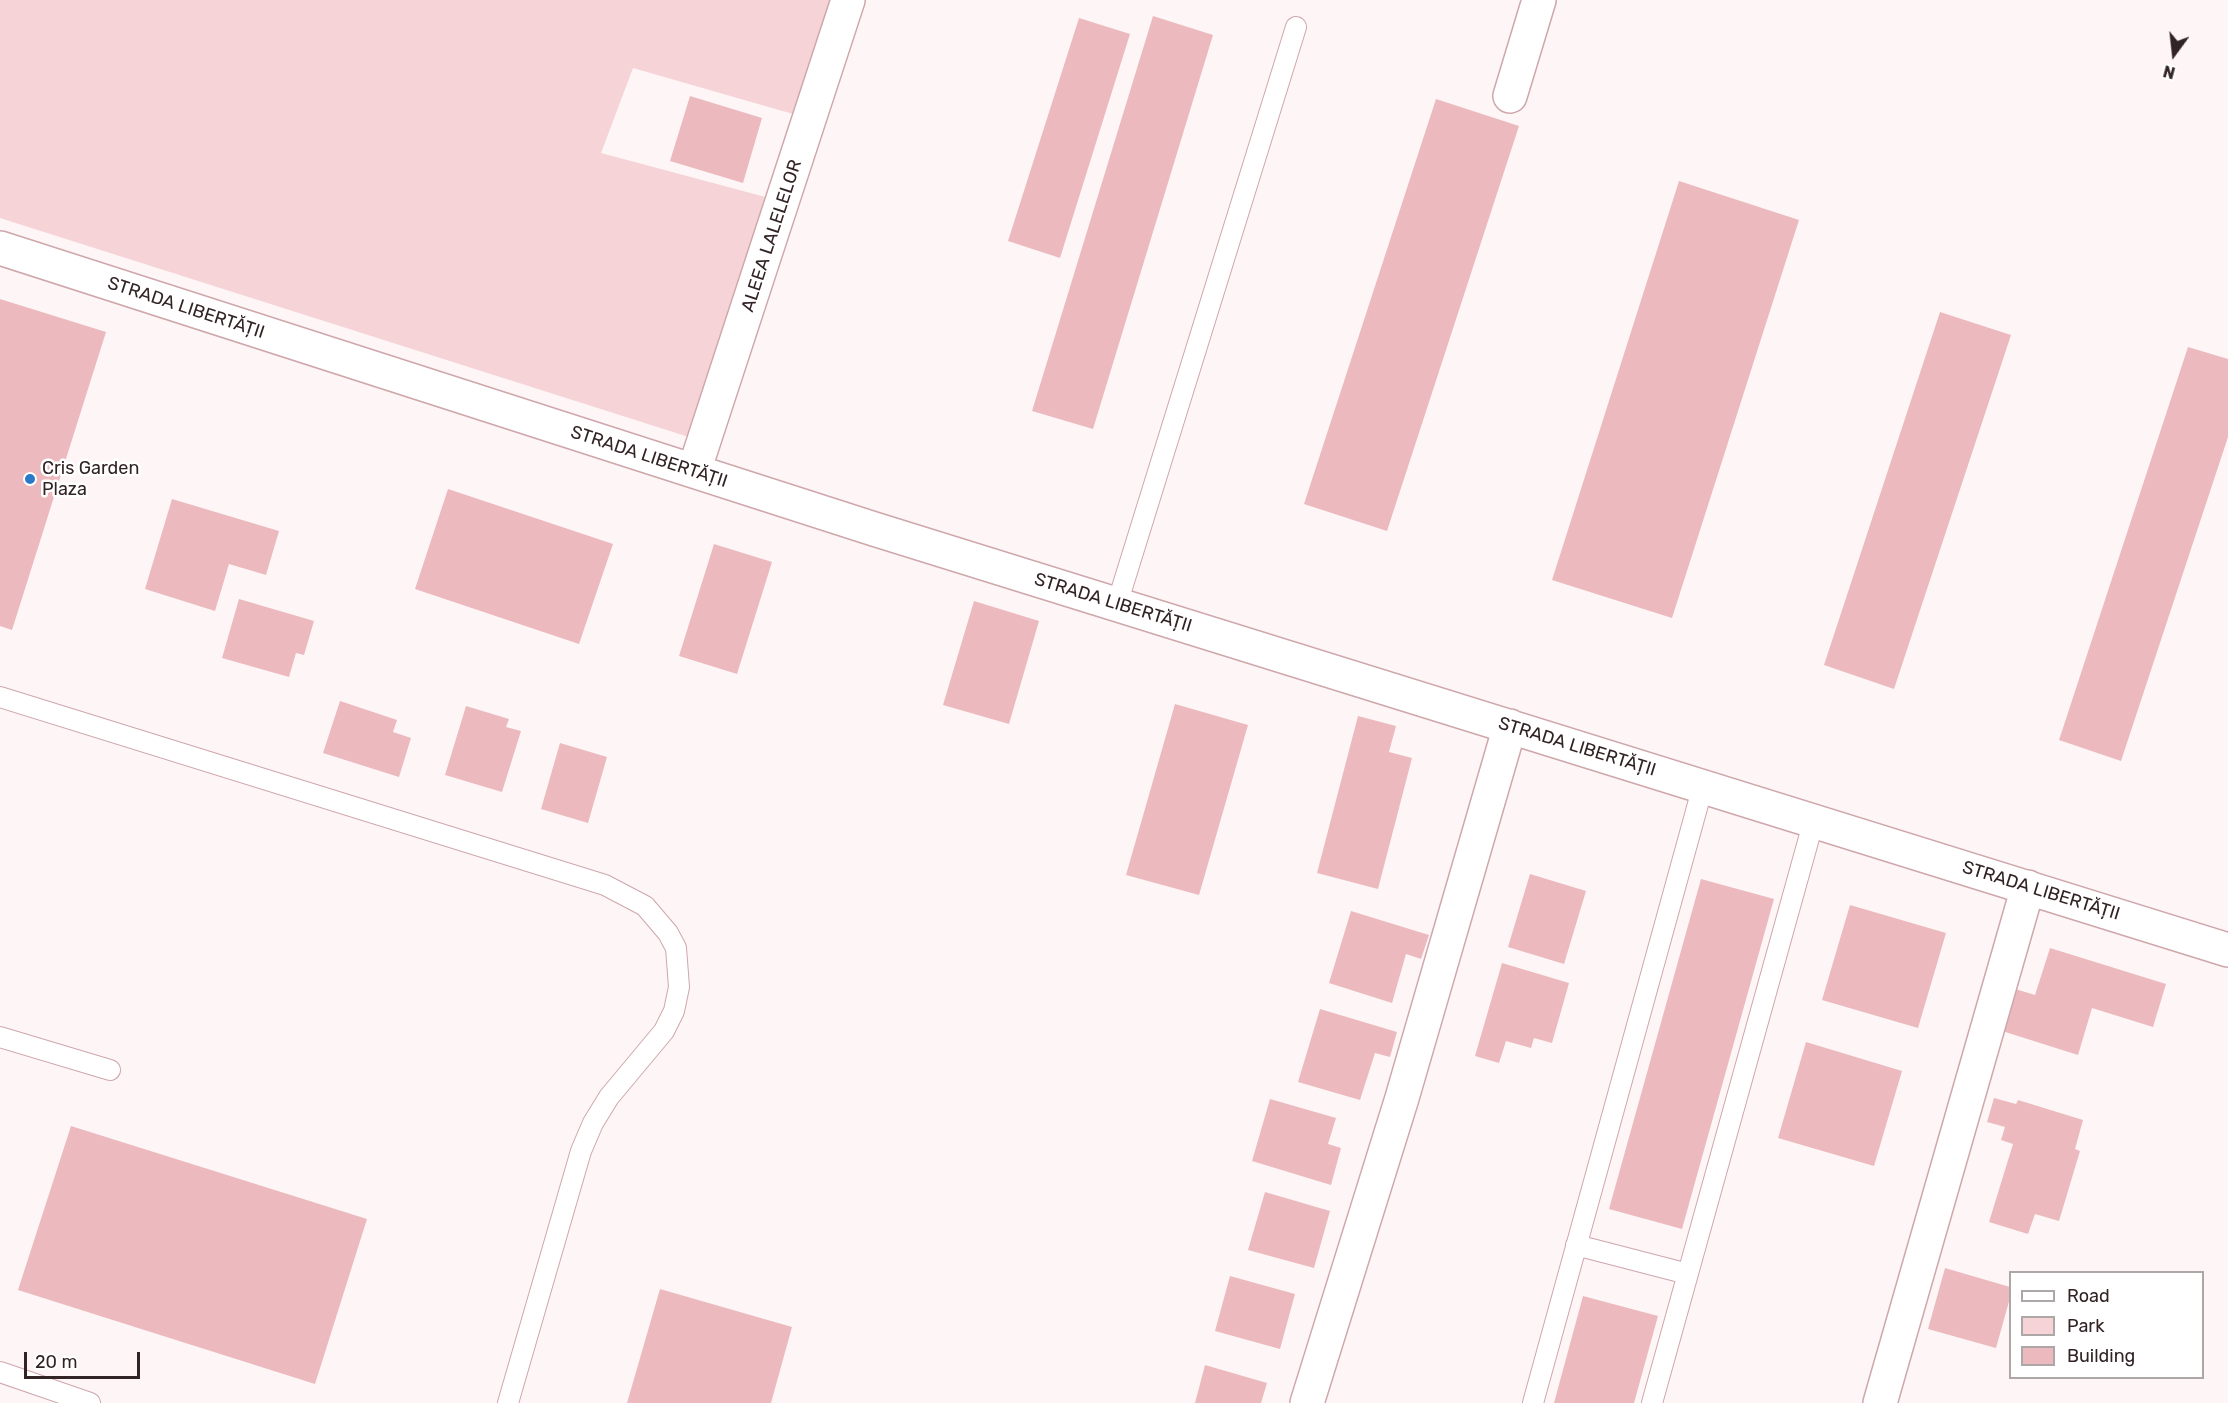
<!DOCTYPE html>
<html>
<head>
<meta charset="utf-8">
<style>
  body { margin:0 }
  #map { position:relative; width:2228px; height:1403px; overflow:hidden; background:#fef5f6; font-family:Rubik,sans-serif }
  canvas { display:block }
  .legend { position:absolute; left:2009px; top:1271px; width:195px; height:108px; box-sizing:border-box; background:#fff; border:2px solid #ada7a8; margin:0; padding:8px 10px; list-style:none; font-size:18px; color:#322325 }
  .legend li { display:flex; align-items:center; gap:12px; height:30px }
  .legend b { width:30px; border:2px solid #ada7a8 }
  .north { position:absolute; left:2144px; top:24px; width:60px; height:60px; -webkit-text-stroke:4px #fff; paint-order:stroke; rotate:195deg; font-size:16px; font-weight:700; line-height:24px; text-align:center; color:#322325 }
  .north::after { content:''; display:block; margin:auto; width:21px; height:27px; background:#322325; clip-path:polygon(50% 0,100% 100%,50% 72%,0 100%) }
  .scale { position:absolute; left:24px; top:1352px; width:116px; height:27px; box-sizing:border-box; border:3px solid #322325; border-top:0; padding-left:8px; font-size:18px; line-height:21px; white-space:nowrap; color:#322325; -webkit-text-stroke:4px #fff; paint-order:stroke }
</style>
</head>
<body>
<div id="map">
<canvas width="2228" height="1403"></canvas>
<ul class="legend">
<li><b style="height:8px;background:#fff"></b>Road</li>
<li><b style="height:16px;background:#f5d3d6"></b>Park</li>
<li><b style="height:16px;background:#ecbabe"></b>Building</li>
</ul>
<div class="north">N</div>
<div class="scale">20 m</div>
</div>
<script>
const c = document.querySelector('canvas').getContext('2d');
c.lineJoin = 'round';
function fillPath(path, color) { c.fillStyle = color; c.fill(path, 'evenodd'); }
function stroke(path, color, width, dash) { c.strokeStyle = color; c.lineWidth = width; c.lineCap = dash ? 'butt' : 'round'; c.setLineDash(dash || []); c.stroke(path); }
function write(font, color, halo, rows, align = 'center') {
  c.font = font + ' Rubik,sans-serif'; c.lineWidth = 5; c.setLineDash([]); c.textBaseline = 'middle'; c.strokeStyle = halo; c.fillStyle = color; for (const [text, x, y, turn = 0] of rows) {
    c.save(); c.translate(x, y); c.rotate((+turn || 0) * Math.PI / 180); c.textAlign = isNaN(turn) ? turn : align; if (halo) c.strokeText(text, 0, 0); c.fillText(text, 0, 0); c.restore();
  }
}
fillPath(new Path2D(`
  M0,0H832L800,116L633,68L601,153L769,198L692,438L0,218Z`), '#f5d3d6');
fillPath(new Path2D(`
  M1153,16L1213,35L1093,429L1032,411Z
  M1079,18L1130,34L1060,258L1008,241Z
  M690,96L762,118L743,183L670,161Z
  M1436,99L1519,126L1387,531L1304,504Z
  M1679,181L1799,220L1672,618L1552,580Z
  M0,299L106,332L12,630L0,626Z
  M1940,312L2011,335L1894,689L1824,665Z
  M2188,347L2228,359V437L2121,761L2059,740Z
  M448,489L613,544L579,644L415,589Z
  M172,499L279,531L266,575L229,564L215,611L145,589Z
  M714,544L772,562L737,674L679,656Z
  M239,599L314,621L304,655L296,653L289,677L222,658Z
  M974,601L1039,621L1009,724L943,705Z
  M340,701L397,720L393,732L411,738L399,777L323,753Z
  M1175,704L1248,725L1199,895L1126,875Z
  M466,706L509,719L506,727L521,731L502,792L445,775Z
  M1358,716L1396,726L1389,752L1412,758L1378,889L1317,873Z
  M560,743L607,757L588,823L541,809Z
  M1530,874L1586,891L1564,964L1508,947Z
  M1701,879L1774,899L1682,1229L1609,1209Z
  M1850,905L1946,933L1918,1028L1822,1000Z
  M1351,911L1429,935L1421,959L1406,954L1392,1003L1329,983Z
  M2050,948L2166,984L2153,1027L2092,1008L2078,1055L1999,1030L2012,988L2035,995Z
  M1502,963L1569,983L1552,1043L1534,1038L1531,1048L1506,1041L1499,1063L1475,1056Z
  M1320,1009L1397,1032L1390,1057L1375,1053L1360,1100L1298,1082Z
  M1806,1042L1902,1071L1874,1166L1778,1138Z
  M1994,1098L2016,1104L2018,1100L2083,1120L2075,1149L2080,1151L2059,1221L2035,1214L2028,1234L1989,1222L2013,1144L2001,1140L2005,1127L1987,1122Z
  M1270,1099L1336,1118L1328,1144L1341,1148L1331,1185L1252,1161Z
  M71,1126L367,1219L315,1384L18,1290Z
  M1265,1192L1330,1211L1314,1268L1248,1250Z
  M1945,1268L2010,1287V1298L1996,1348L1928,1329Z
  M1230,1276L1295,1294L1280,1349L1215,1331Z
  M660,1289L792,1327L771,1403H627Z
  M1583,1296L1658,1316L1634,1403H1554Z
  M1205,1365L1267,1383L1261,1403H1195Z`), '#ecbabe');
const service = new Path2D(`
  M1117,604L1296,27
  M0,697L605,885L645,906L668,933L676,948L679,987L674,1011L664,1031L609,1097L593,1123L581,1151L508,1403
  M0,1037L110,1070
  M1576,1245L1688,1274
  M0,1372L90,1403
  M1533,1403L1703,786
  M1652,1403L1814,820`);
const minor = new Path2D(`
  M1510,96L1539,0
  M0,248L874,529L2228,950
  M694,471L848,0
  M1307,1403L1402,1098L1510,726
  M1880,1403L2028,887`);
stroke(service, '#cea7ab', 22);
stroke(minor, '#cea7ab', 36);
stroke(service, '#fff', 20);
stroke(minor, '#fff', 33);
for (const [x, y, r, color] of [
  [30,479,6,"#2a79c8"]
]) { const dot = new Path2D(); dot.arc(x, y, r, 0, 2 * Math.PI); c.fillStyle = color; c.fill(dot); stroke(dot, '#fff', 2); }
write('18px', '#322325', '#fff', [
  ["ALEEA LALELELOR",772,236,-72],
  ["STRADA LIBERTĂȚII",186,308,18],
  ["STRADA LIBERTĂȚII",649,457,18],
  ["STRADA LIBERTĂȚII",1113,603,17],
  ["STRADA LIBERTĂȚII",1577,747,17],
  ["STRADA LIBERTĂȚII",2041,891,17]
]);
write('18px', '#322325', '#fff', [
  ["Cris Garden",42,469],
  ["Plaza",42,490]
], 'left');
</script>
</body>
</html>
